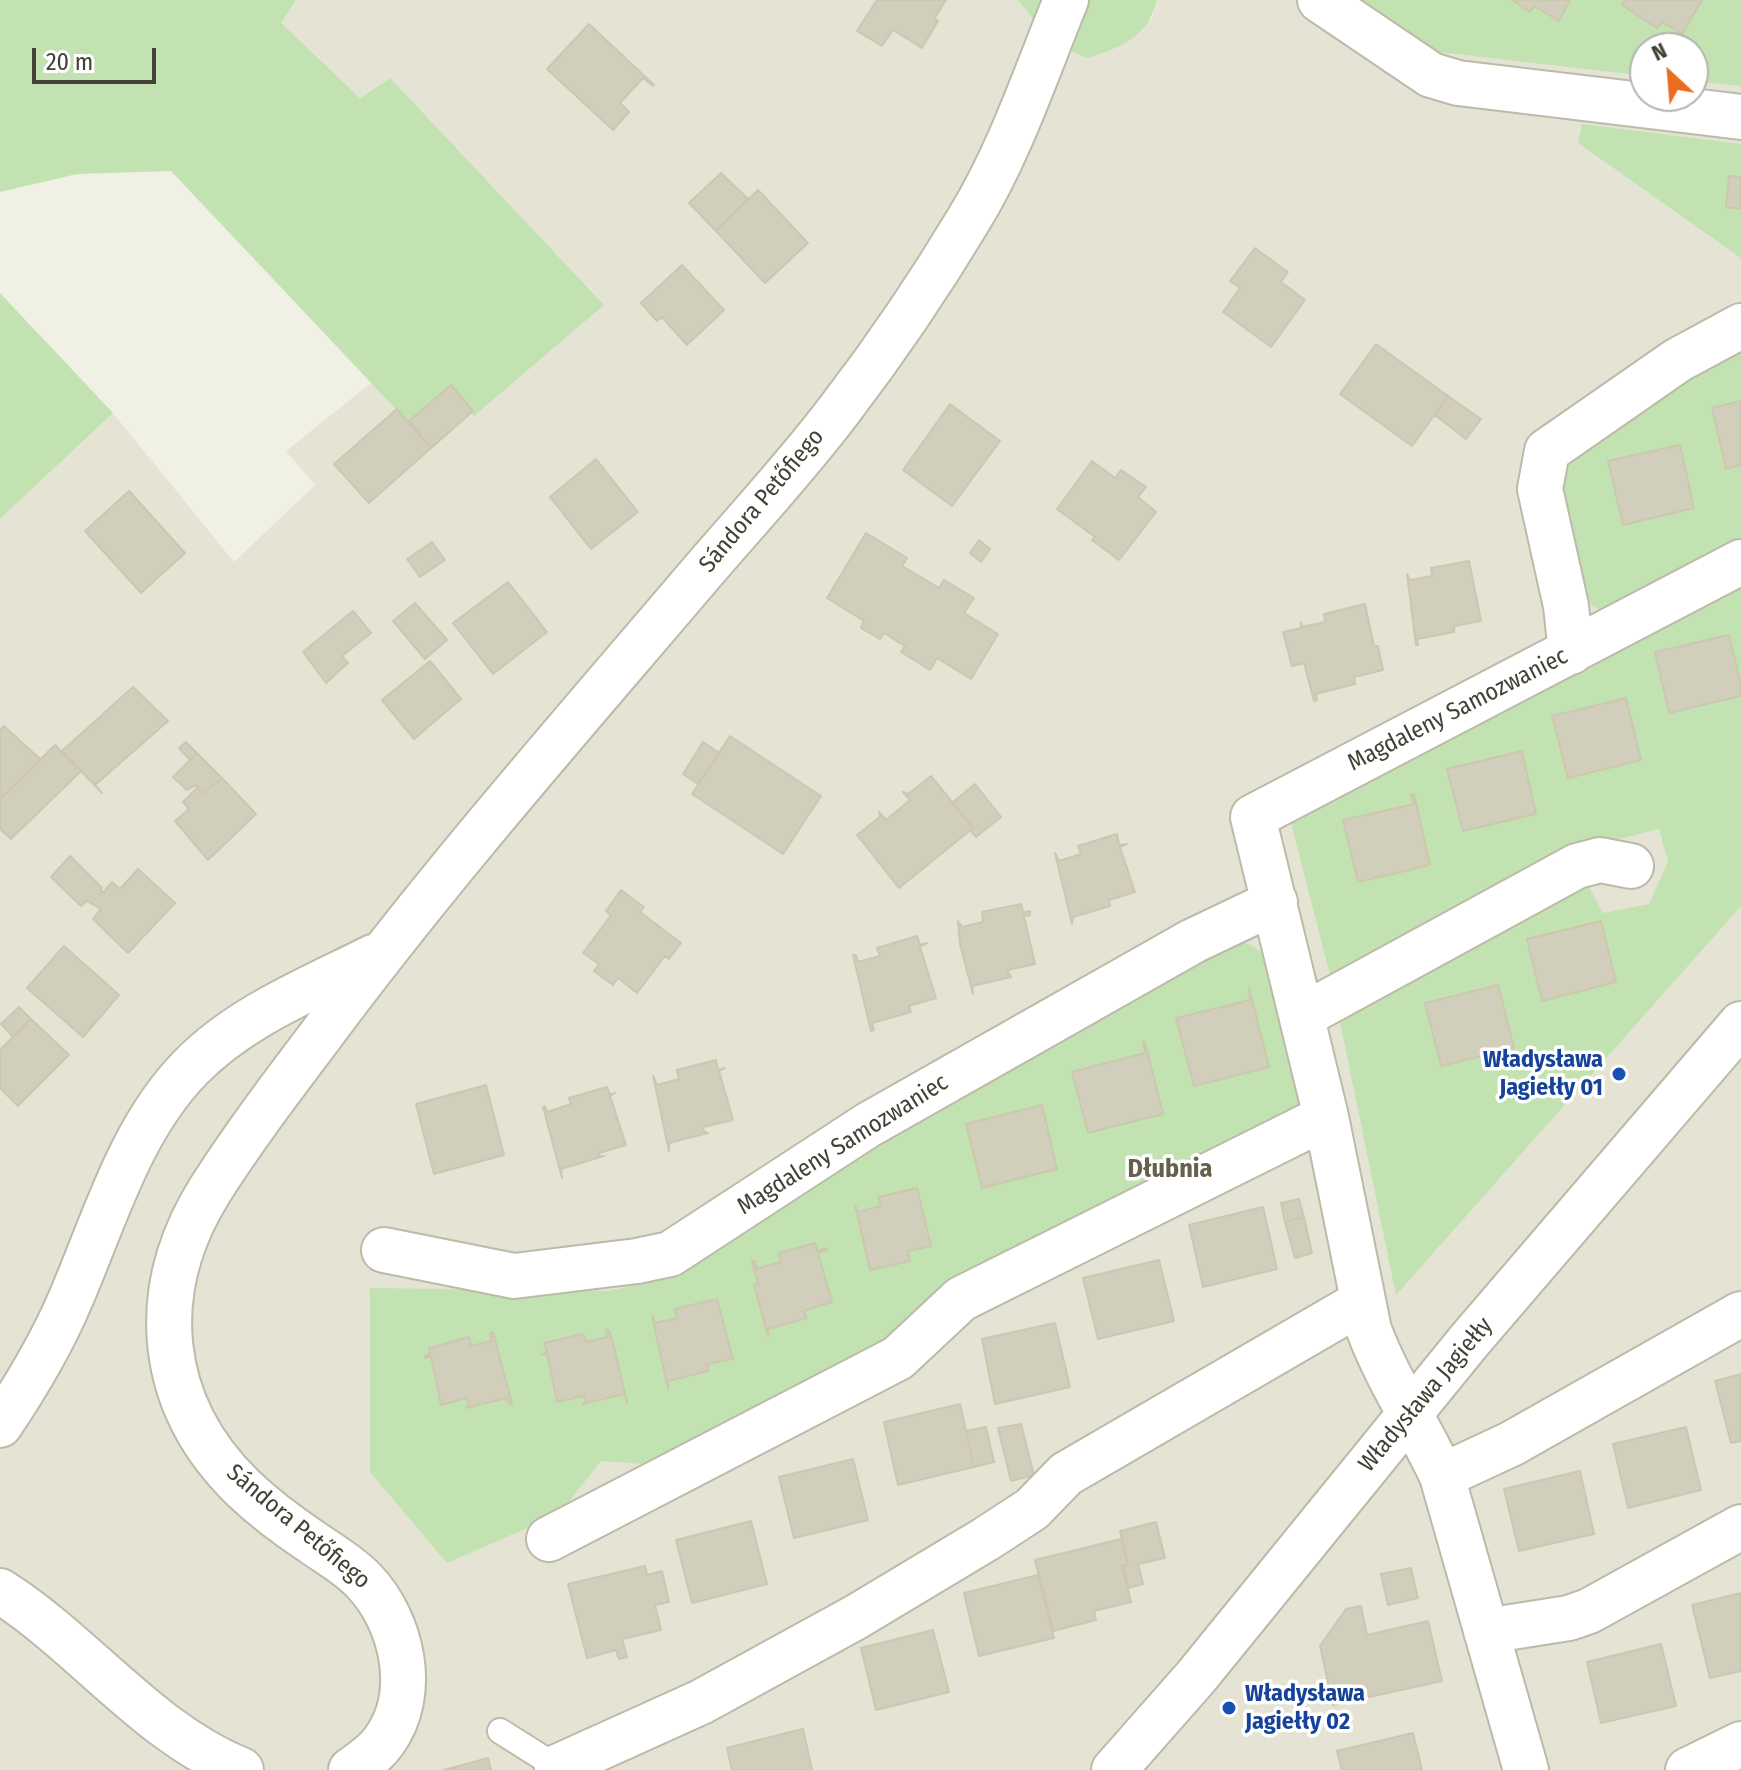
<!DOCTYPE html>
<html>
<head>
<meta charset="utf-8">
<style>
  body { margin:0 }
  #map { position:relative; width:1741px; height:1770px; overflow:hidden; background:#f1f0e5; font-family:"Fira Sans Condensed",sans-serif }
  canvas { display:block }
  .north { position:absolute; left:1629px; top:32px; width:80px; height:80px; box-sizing:border-box; background:#fff; border:2px solid #b4b3ae; border-radius:50%; rotate:334deg; font-size:22px; font-weight:700; line-height:32px; text-align:center; color:#434135 }
  .north::after { content:''; display:block; margin:auto; width:28px; height:36px; background:#eb6b23; clip-path:polygon(50% 0,100% 100%,50% 72%,0 100%) }
  .scale { position:absolute; left:32px; top:48px; width:124px; height:36px; box-sizing:border-box; border:4px solid #434135; border-top:0; padding-left:10px; font-size:24px; line-height:28px; white-space:nowrap; color:#434135; -webkit-text-stroke:6px #fff; paint-order:stroke }
</style>
</head>
<body>
<div id="map">
<canvas width="1741" height="1770"></canvas>
<div class="north">N</div>
<div class="scale">20 m</div>
</div>
<script>
const c = document.querySelector('canvas').getContext('2d');
c.lineJoin = 'round';
function fillPath(path, color) { c.fillStyle = color; c.fill(path, 'evenodd'); }
function stroke(path, color, width, dash) { c.strokeStyle = color; c.lineWidth = width; c.lineCap = dash ? 'butt' : 'round'; c.setLineDash(dash || []); c.stroke(path); }
function write(font, color, halo, rows, align = 'center') {
  c.font = font + ' "Fira Sans Condensed",sans-serif'; c.lineWidth = 7; c.setLineDash([]); c.textBaseline = 'middle'; c.strokeStyle = halo; c.fillStyle = color; for (const [text, x, y, turn = 0] of rows) {
    c.save(); c.translate(x, y); c.rotate((+turn || 0) * Math.PI / 180); c.textAlign = isNaN(turn) ? turn : align; if (halo) c.strokeText(text, 0, 0); c.fillText(text, 0, 0); c.restore();
  }
}
fillPath(new Path2D(`
  M296,0H1018L1051,42L1152,18L1157,0H1741V1770H0V519L113,413L234,562L315,485L286,451L372,382L410,423L390,78L360,98L280,23ZM1645,48H1693V96H1645Z`), '#e5e3d4');
fillPath(new Path2D(`
  M0,0H296L281,23L360,98L390,78L604,305L474,416L448,390L410,424L171,171L77,174L0,192Z
  M1018,0H1157C1147,39 1121,47 1087,58L1051,42Z
  M1354,0H1512L1530,11L1534,6L1558,21L1570,0H1625L1622,5L1657,28L1662,22L1681,34L1702,0H1741V86L1693,81V48H1645V76L1439,52Z
  M1582,124L1741,144V258L1578,143Z
  M0,293L113,413L0,519Z
  M1741,342V401L1727,469L1741,465V544L1604,612L1588,603L1579,590L1557,466Z
  M1741,578V685L1728,635L1655,652L1670,713L1741,696V906L1396,1295L1339,1017L1584,878L1603,913L1649,904L1668,862L1659,829L1576,850L1349,976L1330,975L1290,819ZM1626,698L1641,760L1567,777L1553,716ZM1522,751L1536,813L1463,830L1448,769ZM1411,795H1414L1430,865L1358,882L1343,820L1414,804ZM1600,921L1616,982L1542,1000L1527,939ZM1498,985L1514,1047L1441,1065L1425,1003Z
  M1240,942C1254,944 1262,951 1269,963L1302,1097L1298,1107L863,1361L657,1465L601,1461L559,1514L447,1563L370,1472V1288L607,1291L656,1281L690,1263L870,1143L1194,960ZM1248,989L1269,1067L1194,1086L1176,1019L1250,1000ZM1143,1042L1163,1113L1088,1133L1072,1073L1145,1053ZM1041,1106L1057,1169L982,1187L967,1124ZM917,1188L931,1246L908,1251L910,1261L871,1270L857,1211L881,1206L879,1197ZM815,1243L817,1251L826,1248L818,1253L832,1302L803,1311L807,1318L768,1329L769,1336L754,1285L758,1284L752,1261H755L757,1269L781,1262L779,1253ZM717,1299L707,1364L708,1371L668,1381V1389L652,1317L655,1323L677,1318L675,1309ZM608,1330L627,1402L624,1394L583,1404L584,1396L557,1402L547,1353L541,1354L547,1351L545,1342L583,1334L586,1342L607,1337L606,1331ZM490,1333H493L512,1403L509,1404L507,1398L466,1408L469,1405L467,1398L441,1404L431,1356H425L430,1354L429,1347L468,1337L471,1346L492,1341Z`), '#c2e3b1');
const building = new Path2D(`
  M877,0H946L934,19L938,21L922,48L893,30L882,46L857,31Z
  M1512,0H1570L1559,21L1534,6L1530,12Z
  M1625,0H1702L1682,34L1662,22L1657,28L1622,5Z
  M589,24L654,85L653,86L643,78L620,103L629,112L613,130L547,69Z
  M721,173L748,199L716,231L689,203Z
  M1729,176L1741,177V209L1726,207Z
  M758,190L808,243L765,283L716,231Z
  M1255,248L1288,272L1281,282L1305,300L1271,347L1223,312L1240,288L1230,281Z
  M682,265L724,310L687,345L662,317L657,321L641,303Z
  M1376,344L1448,396L1412,446L1340,394Z
  M451,385L473,411L431,448L409,421Z
  M1448,396L1481,419L1466,439L1435,415Z
  M1741,401V465L1726,469L1712,408Z
  M950,404L1000,441L952,506L903,470Z
  M397,409L431,448L369,503L334,464Z
  M1680,445L1694,508L1623,525L1608,461Z
  M596,459L638,512L591,549L550,497Z
  M1092,461L1115,478L1121,470L1146,487L1138,497L1156,512L1119,560L1092,540L1095,537L1057,509Z
  M129,491L185,553L141,593L85,531Z
  M866,533L907,558L902,566L939,588L944,580L974,598L964,613L998,634L971,679L937,658L930,670L901,652L905,646L884,633L880,639L861,628L864,621L827,598Z
  M979,540L990,549L981,562L970,553Z
  M432,542L445,560L420,577L407,559Z
  M1469,561L1481,621L1454,626V632L1417,639L1418,645H1416L1407,574L1410,580L1432,576L1431,568Z
  M508,582L547,632L493,674L453,623Z
  M415,603L447,640L425,659L393,621Z
  M1365,604L1374,646H1378L1383,670L1354,677L1355,684L1316,694L1317,700L1314,701L1304,663L1292,666L1283,632L1301,628V622L1302,627L1325,622L1324,614Z
  M353,611L371,633L342,656L348,663L326,683L303,652Z
  M1729,635L1741,685V696L1669,713L1655,652Z
  M430,661L461,699L414,739L382,700Z
  M133,687L168,721L95,785L102,793L62,751Z
  M1626,698L1641,760L1568,778L1552,716Z
  M4,726L40,759L0,799V730Z
  M730,736L821,796L783,854L692,794Z
  M186,742L197,753L190,760L179,748Z
  M703,742L719,753L698,784L683,774Z
  M55,745L81,771L11,839L0,829V799Z
  M1522,751L1536,814L1463,831L1447,769Z
  M197,753L222,778L203,793L195,785L187,790L173,777Z
  M931,776L973,828L899,888L857,835L880,817L879,812L886,820L910,800L903,792L908,794Z
  M222,778L256,814L208,860L175,821L189,809L183,802L197,788L203,793Z
  M975,784L1001,817L976,837L971,831L973,828L953,802Z
  M1414,794L1430,865L1358,882L1343,820L1414,804L1411,795Z
  M1117,834L1119,845L1127,844L1120,847L1135,892L1109,900L1110,906L1073,917L1072,924L1055,853L1059,861L1081,854L1078,846Z
  M70,856L102,888L100,890L103,893L112,882L120,889L138,869L175,903L128,953L93,919L101,909L87,901L81,906L51,877Z
  M621,890L644,907L640,912L681,943L669,959L665,956L637,993L618,978L613,985L594,971L599,964L583,953L611,915L606,911Z
  M1021,904L1023,912L1030,911V915L1024,916L1035,964L1007,970L1011,977L972,986L973,994L960,944L958,921L962,927L983,922L982,912Z
  M1601,921L1616,982L1542,1001L1527,939Z
  M917,936L920,945L927,943L920,947L936,998L909,1006L911,1012L872,1023L874,1030L871,1031L853,955H856L858,962L880,956L877,948Z
  M64,946L119,995L83,1037L27,988Z
  M1498,985L1514,1048L1441,1066L1425,1003Z
  M1249,988L1269,1067L1194,1086L1176,1018L1250,1000Z
  M19,1007L31,1019L13,1037L1,1024Z
  M31,1019L69,1055L18,1106L0,1088V1050Z
  M1143,1042H1145L1163,1114L1088,1133L1072,1072L1145,1053Z
  M716,1060L718,1070L725,1068L719,1071L733,1120L703,1127L704,1132L708,1133L669,1143V1151L653,1076L657,1085L679,1079L677,1070Z
  M486,1085L504,1155L434,1174L416,1104Z
  M607,1087L610,1095L615,1093L610,1096L626,1145L599,1153L600,1157L604,1156L561,1169L562,1178L543,1107L545,1106L547,1112L571,1104L569,1098Z
  M1042,1105L1057,1169L982,1188L966,1124Z
  M917,1188L931,1246L908,1251L910,1261L870,1270L855,1205L858,1212L881,1206L878,1197Z
  M1299,1199L1304,1217L1285,1222L1281,1203Z
  M1263,1207L1277,1269L1203,1287L1189,1225Z
  M1304,1217L1312,1253L1295,1258L1285,1222Z
  M815,1243L817,1251L826,1248L827,1250L818,1253L832,1302L803,1311L807,1318L768,1329V1336L754,1285L758,1284L752,1261H755L757,1269L781,1262L779,1253Z
  M1159,1260L1174,1321L1098,1339L1083,1278Z
  M717,1299L733,1359L707,1364L708,1371L668,1381V1389L652,1316L655,1323L677,1318L675,1309Z
  M1055,1323L1070,1387L995,1404L982,1339Z
  M606,1330H609L615,1351L627,1402L624,1394L583,1404L585,1402L584,1396L557,1402L547,1353L541,1355L547,1351L544,1343L583,1334L586,1342L607,1337Z
  M493,1332L512,1404H509L507,1398L466,1408L469,1405L467,1398L441,1405L431,1356L425,1358V1356L430,1354L429,1348L469,1337L471,1346L492,1341L490,1333Z
  M1741,1374V1441L1731,1443L1715,1381Z
  M960,1404L974,1467L898,1485L884,1422Z
  M1021,1424L1034,1475L1011,1481L998,1428Z
  M986,1427L994,1462L974,1467L966,1431Z
  M1686,1427L1701,1490L1628,1508L1613,1444Z
  M853,1459L868,1520L794,1538L779,1477Z
  M1580,1471L1594,1534L1519,1551L1504,1489Z
  M751,1521L767,1584L692,1603L676,1540Z
  M1156,1522L1165,1558L1138,1564L1143,1584L1128,1588L1123,1566L1128,1565L1120,1531Z
  M1121,1539L1128,1565L1122,1566L1131,1602L1094,1611L1096,1620L1053,1631L1035,1560Z
  M645,1566L647,1575L662,1571L669,1602L655,1605L661,1630L622,1639L627,1657L619,1659L616,1650L587,1658L568,1584Z
  M1411,1568L1418,1598L1388,1605L1381,1574Z
  M1038,1575L1054,1638L979,1656L964,1593Z
  M1741,1593V1671L1710,1678L1692,1605Z
  M1361,1606L1367,1635L1428,1621L1442,1681L1333,1705L1320,1646L1346,1609Z
  M933,1630L949,1692L876,1710L861,1648Z
  M1661,1644L1676,1706L1601,1723L1587,1662Z
  M803,1729L812,1770H732L727,1748Z
  M1413,1733L1422,1770H1342L1337,1751Z
  M488,1758L491,1770H444Z`);
fillPath(building, '#d2cebc');
stroke(building, '#ccc7af', 2);
const service = new Path2D(`
  M500,1731L557,1767L558,1770`);
const minor = new Path2D(`
  M1320,0L1431,75L1458,83L1741,117
  M1571,652L1566,606L1540,489L1547,451L1678,360L1741,326
  M1302,1016L1577,866L1600,860L1631,866
  M384,1250L514,1276L637,1261L670,1254L868,1125L1193,941L1275,902
  M0,1425C27,1385 52,1343 71,1298C105,1219 130,1129 191,1067C241,1016 310,989 373,957
  M1442,1476L1511,1444L1741,1314
  M549,1539L898,1358L961,1299L1326,1117
  M0,1591C84,1644 147,1732 241,1770
  M1486,1631L1569,1618L1589,1611L1741,1527
  M557,1767L701,1702L856,1617L986,1539L1032,1509L1066,1474L1362,1302
  M351,1770C362,1762 376,1753 384,1741C419,1693 402,1621 364,1581C349,1565 329,1554 312,1542C288,1526 263,1507 243,1488C156,1403 147,1291 210,1190C243,1138 281,1088 318,1039C435,881 565,733 692,584C741,526 794,470 840,409C886,349 930,284 969,219C1010,152 1036,73 1066,0
  M1114,1770L1196,1677L1469,1341L1741,1024
  M1526,1770L1442,1476C1419,1426 1388,1381 1369,1330L1326,1117L1253,817L1741,562
  M1688,1770L1741,1744`);
stroke(service, '#bcbaa9', 28);
stroke(minor, '#bcbaa9', 48);
stroke(service, '#fff', 24);
stroke(minor, '#fff', 44);
for (const [x, y, r, color] of [
  [1619,1074,8,"#1a4fb4"],
  [1229,1708,8,"#1a4fb4"]
]) { const dot = new Path2D(); dot.arc(x, y, r, 0, 2 * Math.PI); c.fillStyle = color; c.fill(dot); stroke(dot, '#fff', 3); }
write('24px', '#434135', '#fff', [
  ["Sándora Petőfiego",762,501,-50],
  ["Magdaleny Samozwaniec",1458,710,-27],
  ["Magdaleny Samozwaniec",843,1145,-32],
  ["Władysława Jagiełły",1426,1395,-50],
  ["Sándora Petőfiego",298,1527,40]
]);
write('bold 24px', '#164399', '#fff', [
  ["Władysława",1603,1060],
  ["Jagiełły 01",1603,1088],
  ["Władysława",1245,1694,"left"],
  ["Jagiełły 02",1245,1722,"left"]
], 'right');
write('bold 26px', '#65614d', '#fff', [
  ["Dłubnia",1170,1170]
]);
</script>
</body>
</html>
